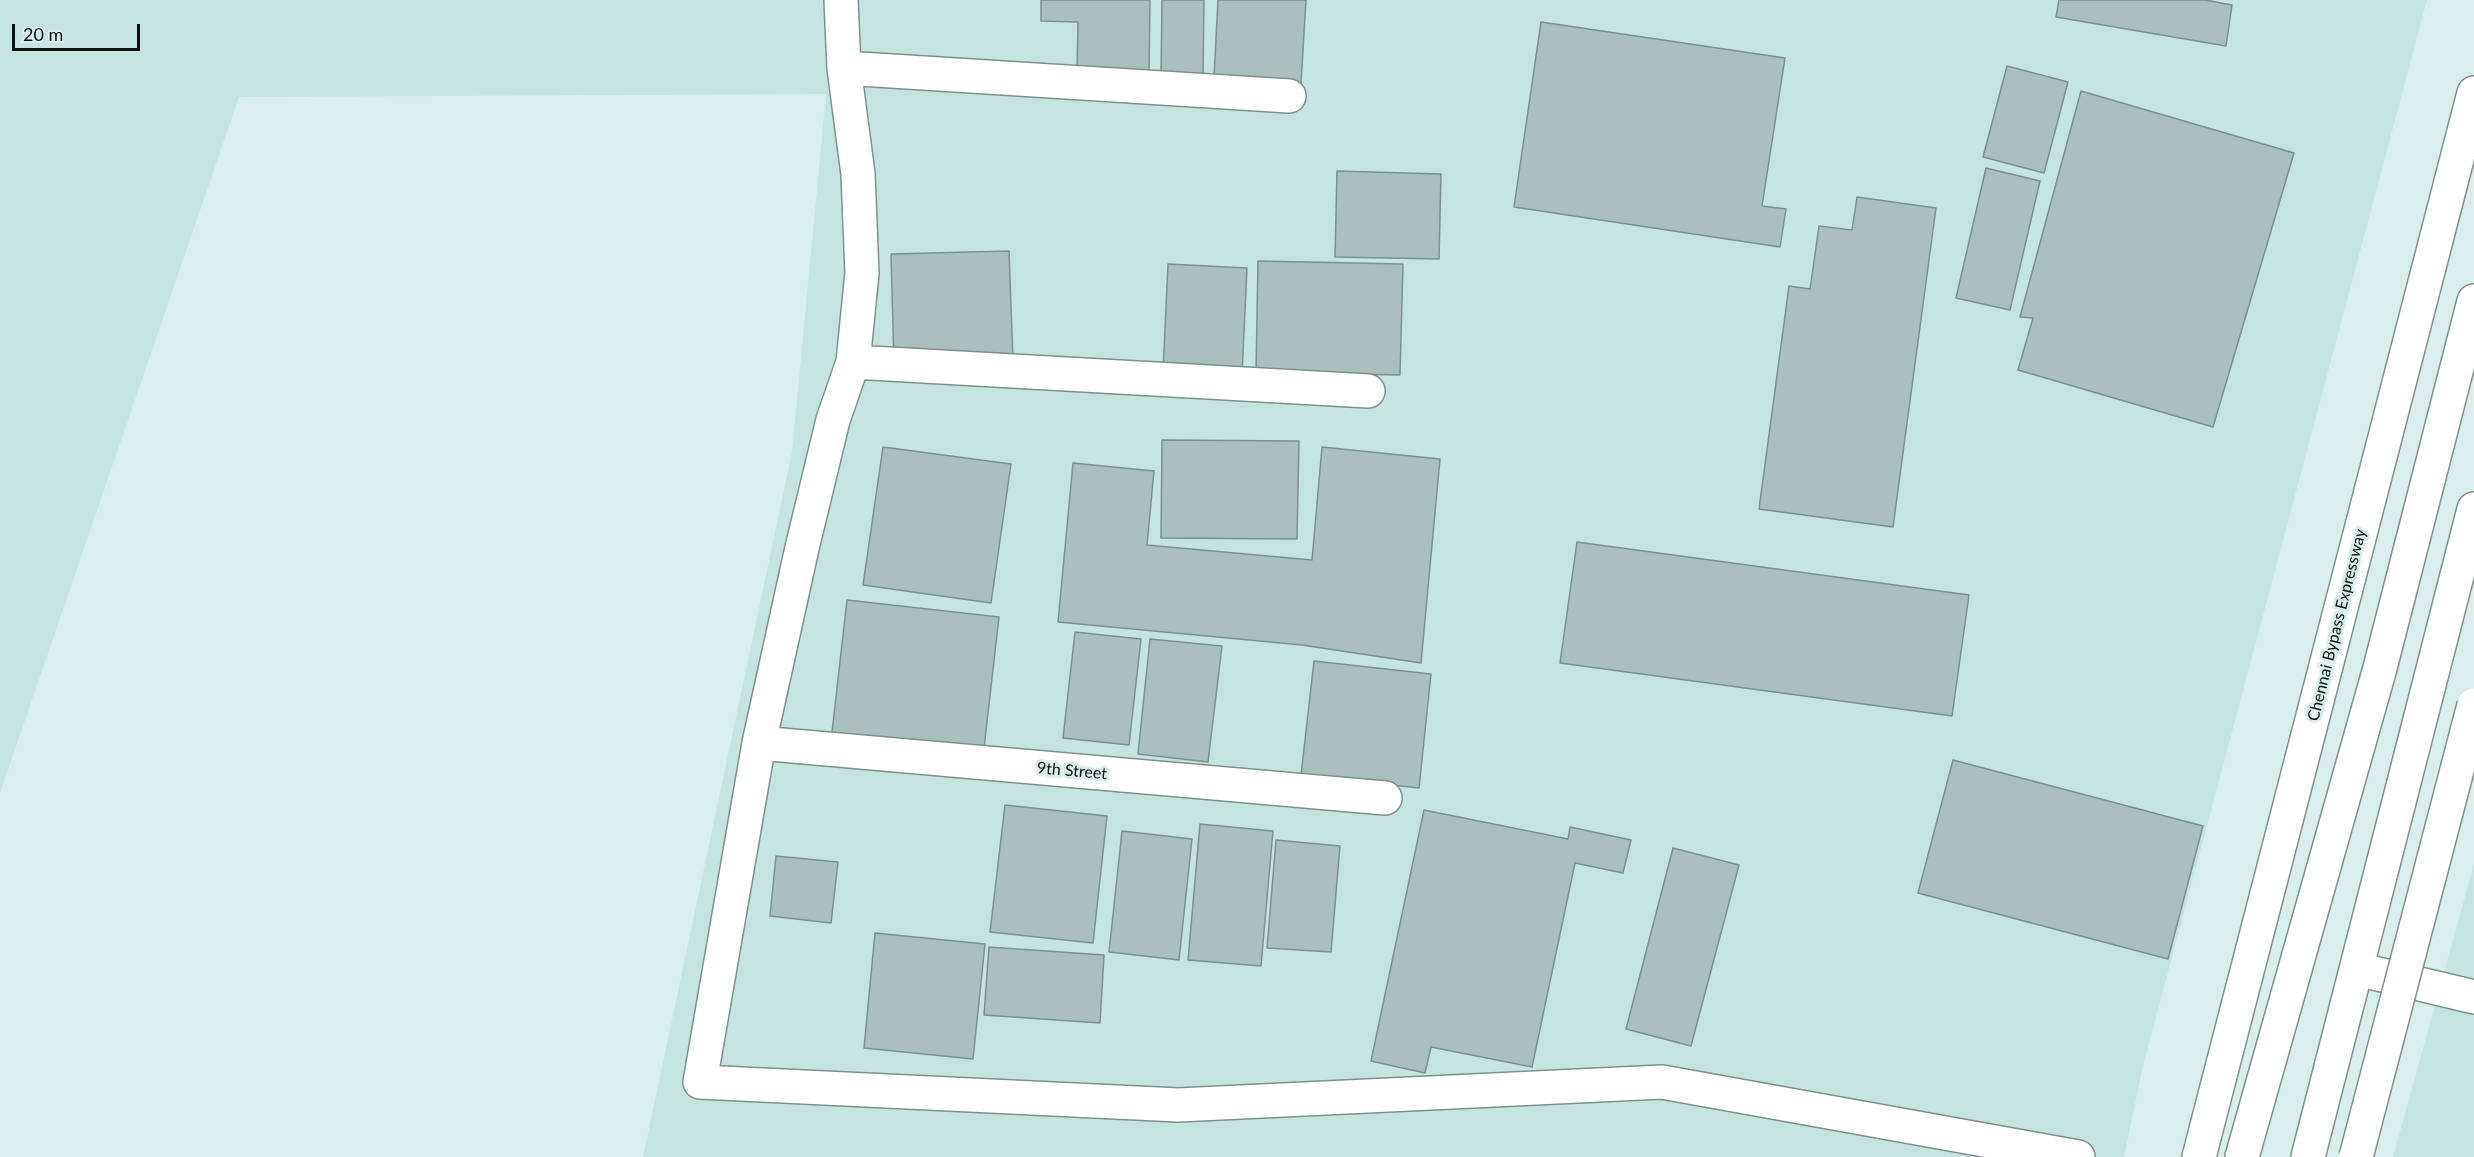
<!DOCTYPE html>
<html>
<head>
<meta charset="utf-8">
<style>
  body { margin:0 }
  #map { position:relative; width:2474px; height:1157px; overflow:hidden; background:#d9eeeb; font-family:Lato,sans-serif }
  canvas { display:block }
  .scale { position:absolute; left:12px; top:24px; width:128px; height:27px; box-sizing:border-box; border:3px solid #0b1211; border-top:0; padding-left:8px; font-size:18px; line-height:21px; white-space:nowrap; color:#0b1211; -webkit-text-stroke:4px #d9eeeb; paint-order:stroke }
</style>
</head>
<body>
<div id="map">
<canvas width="2474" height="1157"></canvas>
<div class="scale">20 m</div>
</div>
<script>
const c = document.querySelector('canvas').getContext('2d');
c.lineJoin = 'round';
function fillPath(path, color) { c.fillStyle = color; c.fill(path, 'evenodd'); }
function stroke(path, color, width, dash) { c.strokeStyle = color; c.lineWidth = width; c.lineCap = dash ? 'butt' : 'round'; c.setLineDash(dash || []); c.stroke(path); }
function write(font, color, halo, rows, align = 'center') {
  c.font = font + ' Lato,sans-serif'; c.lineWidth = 6; c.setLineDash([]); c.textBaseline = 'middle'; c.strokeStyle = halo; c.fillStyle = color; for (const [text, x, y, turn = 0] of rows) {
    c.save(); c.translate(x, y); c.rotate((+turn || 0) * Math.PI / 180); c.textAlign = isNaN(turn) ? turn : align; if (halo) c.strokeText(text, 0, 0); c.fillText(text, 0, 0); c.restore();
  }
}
fillPath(new Path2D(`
  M0,0H2427L2143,1066L2124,1157H643L792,452L826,94L239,97L0,793Z
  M2474,864V1157H2393Z`), '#c5e4df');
const building = new Path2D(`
  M1041,0H1150L1149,72L1077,71L1078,22L1041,21Z
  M1162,0H1204L1203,77H1161Z
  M1218,0H1306L1301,83L1214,77Z
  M2059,0H2205L2232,5L2226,46L2056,17Z
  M1541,22L1785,58L1762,206L1786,209L1780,247L1514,207Z
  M2007,66L2068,82L2044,173L1983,157Z
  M2081,91L2294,153L2213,427L2018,370L2033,318L2020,317Z
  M1986,168L2040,181L2010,310L1956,298Z
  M1337,171L1441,174L1439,259L1335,257Z
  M1857,197L1936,208L1893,527L1759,509L1789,286L1810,289L1819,226L1852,230Z
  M1009,251L1013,360L894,364L891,254Z
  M1258,261L1403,264L1400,375L1256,372Z
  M1168,264L1247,268L1242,375L1163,372Z
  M1162,440L1299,441L1297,539L1161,538Z
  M883,447L1011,464L991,603L863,585Z
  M1322,447L1440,459L1421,663L1302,645L1058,622L1073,463L1154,471L1147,545L1312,560Z
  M1577,542L1969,595L1952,716L1560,663Z
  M847,600L999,617L983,757L831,741Z
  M1075,632L1141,639L1129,745L1063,738Z
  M1150,639L1222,646L1208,762L1138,754Z
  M1314,661L1431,674L1419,788L1301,775Z
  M1953,760L2203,826L2168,959L1918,893Z
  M1005,805L1107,816L1093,943L990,932Z
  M1424,810L1568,839L1570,827L1631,840L1623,873L1575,863L1532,1067L1431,1047L1425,1073L1371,1061Z
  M1200,824L1273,831L1261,966L1188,960Z
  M1122,831L1192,839L1179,960L1109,952Z
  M1276,840L1340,846L1331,952L1267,948Z
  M1673,848L1739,865L1691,1046L1626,1029Z
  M776,856L838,862L831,923L770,916Z
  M875,933L985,944L973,1059L864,1048Z
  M989,947L1104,955L1100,1023L984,1015Z`);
fillPath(building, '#aabebb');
stroke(building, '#7d908d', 1.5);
const minor = new Path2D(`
  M841,0L844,68L858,174L862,273L853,362L833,420L802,548L759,743L700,1082L1178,1105L1662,1082L2078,1157
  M844,68L1289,96
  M853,362L1368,391
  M759,743L1385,798
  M2357,969L2474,997`);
const major = new Path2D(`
  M2242,1157L2380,668L2474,301
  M2308,1157L2474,509`);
const highway = new Path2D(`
  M2199,1157L2474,93`);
stroke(minor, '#7e918e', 36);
stroke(major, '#7e918e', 36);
stroke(highway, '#7e918e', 36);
stroke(minor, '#fff', 33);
stroke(major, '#fff', 33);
stroke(highway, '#fff', 33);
const highwayBridge = new Path2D(`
  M2356,1157L2474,705`);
stroke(highwayBridge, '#7e918e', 36, []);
stroke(highwayBridge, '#fff', 33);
write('16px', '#0b1211', '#d9eeeb', [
  ["Chennai Bypass Expressway",2337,625,-76],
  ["9th Street",1072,771,5]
]);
</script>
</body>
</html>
